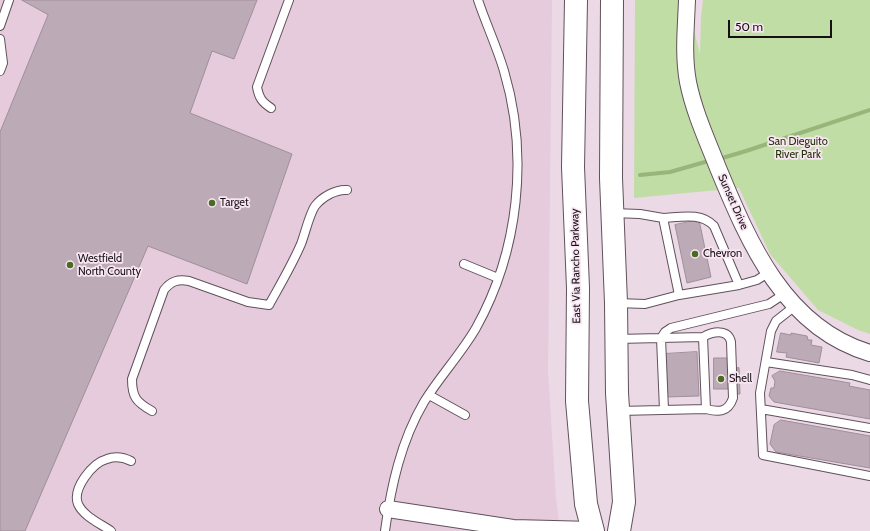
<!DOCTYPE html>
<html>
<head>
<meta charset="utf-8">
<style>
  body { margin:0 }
  #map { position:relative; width:870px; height:531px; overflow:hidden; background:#ecd9e6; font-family:Cabin,sans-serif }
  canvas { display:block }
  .scale { position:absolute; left:728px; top:20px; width:104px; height:18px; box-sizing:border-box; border:2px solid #161014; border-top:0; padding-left:5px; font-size:12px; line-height:14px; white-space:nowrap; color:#161014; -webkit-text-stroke:3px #f9e6f3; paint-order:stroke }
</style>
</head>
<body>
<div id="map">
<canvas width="870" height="531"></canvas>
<div class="scale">50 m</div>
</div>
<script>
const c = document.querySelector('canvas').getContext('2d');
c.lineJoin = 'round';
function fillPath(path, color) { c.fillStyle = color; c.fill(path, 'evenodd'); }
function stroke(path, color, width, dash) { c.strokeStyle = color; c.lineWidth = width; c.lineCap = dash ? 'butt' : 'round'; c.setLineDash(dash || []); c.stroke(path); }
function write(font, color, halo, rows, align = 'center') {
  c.font = font + ' Cabin,sans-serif'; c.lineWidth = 3.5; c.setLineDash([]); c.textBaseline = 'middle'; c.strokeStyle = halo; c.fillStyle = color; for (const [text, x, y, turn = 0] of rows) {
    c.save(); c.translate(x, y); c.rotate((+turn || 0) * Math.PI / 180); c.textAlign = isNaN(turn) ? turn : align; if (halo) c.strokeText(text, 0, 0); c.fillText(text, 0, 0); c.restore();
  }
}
fillPath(new Path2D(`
  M0,0H552L548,372L556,498L560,531H0Z`), '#e5cbdc');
fillPath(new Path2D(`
  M635,0H686L700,54L701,17L703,0H870V334L858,330L818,310L770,254L739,188L634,198Z`), '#c1dda6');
stroke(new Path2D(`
  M719,159L746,151L870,110
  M640,175L670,172L712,160`), '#98b67a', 4);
const building = new Path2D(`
  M22,0H257L234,59L212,51L190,113L292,154L247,284L148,246L25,531H0V132L48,15Z
  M699,220L711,277L687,283L675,225Z
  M781,333L791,335V333L807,336L808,340H812L811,345L822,347L819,363L786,357L787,353L777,352Z
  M697,352L699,396L666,397L664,354Z
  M714,358H729L728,389H714Z
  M739,368L740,394H729L728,369Z
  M780,371L850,383L849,386L870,390V419L774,402L769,396L771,388H774L775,381L772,376Z
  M781,420L870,436V468L776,452L770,444L774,425Z`);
fillPath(building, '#bcaab6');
stroke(building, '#a08e9a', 1);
const lane = new Path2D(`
  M0,26L9,0
  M0,39L3,63L0,71
  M271,108C262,102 259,98 257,87L289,0
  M613,213L640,214L663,218L679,295
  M663,218C681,217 701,212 714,226L739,285
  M464,264L498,278
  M617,303L645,304L679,295L739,285L757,280L768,273
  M795,306L776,321L771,331L760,393L763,455L870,476
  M703,337C712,332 728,328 731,342L733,398C728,413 718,412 706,409
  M617,339L703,337L706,409L619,411
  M766,362L852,375L870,380
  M429,395L465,415
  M761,409L870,428
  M664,410L661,338L665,332L671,328L769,304L784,294
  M152,411C136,402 132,397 132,379L164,290C171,281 178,279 189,281L248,302L269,305C280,285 292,265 301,244C305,234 309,215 315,206C322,197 336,189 347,190
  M111,531C101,524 83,516 78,504C72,489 92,463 107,459C115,456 123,457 131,461
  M385,531C391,486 401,441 424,402C440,376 461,354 476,328C519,251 529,155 504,71C497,47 486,24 478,0`);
const street = new Path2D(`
  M687,0C686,27 683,55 688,82C694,112 707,140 718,168C749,243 785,328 870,353
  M388,509L513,528L593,530`);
const primary = new Path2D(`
  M576,0L573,167L578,288L577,401L586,504L593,531
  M612,0L611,178L616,303L617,393L624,502L619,531`);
stroke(lane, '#61515c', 10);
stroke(street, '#61515c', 18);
stroke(primary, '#61515c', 24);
stroke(lane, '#fff', 8);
stroke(street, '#fff', 16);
stroke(primary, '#fff', 22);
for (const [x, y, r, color] of [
  [212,203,4,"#4b6b21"],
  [695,254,4,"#4b6b21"],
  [70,265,4,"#4b6b21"],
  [721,379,4,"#4b6b21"]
]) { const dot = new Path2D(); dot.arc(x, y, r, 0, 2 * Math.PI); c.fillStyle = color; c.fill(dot); stroke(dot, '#f9e6f3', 1.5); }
write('11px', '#213407', '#f9e6f3', [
  ["San Dieguito",798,142],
  ["River Park",798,155]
]);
write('11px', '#161014', '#f9e6f3', [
  ["Sunset Drive",733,202,66],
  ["East Via Rancho Parkway",576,266,-91]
]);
write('11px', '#161014', '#f9e6f3', [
  ["Target",220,203],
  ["Chevron",703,254],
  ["Westfield",78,259],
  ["North County",78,272],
  ["Shell",729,379]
], 'left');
</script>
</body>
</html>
